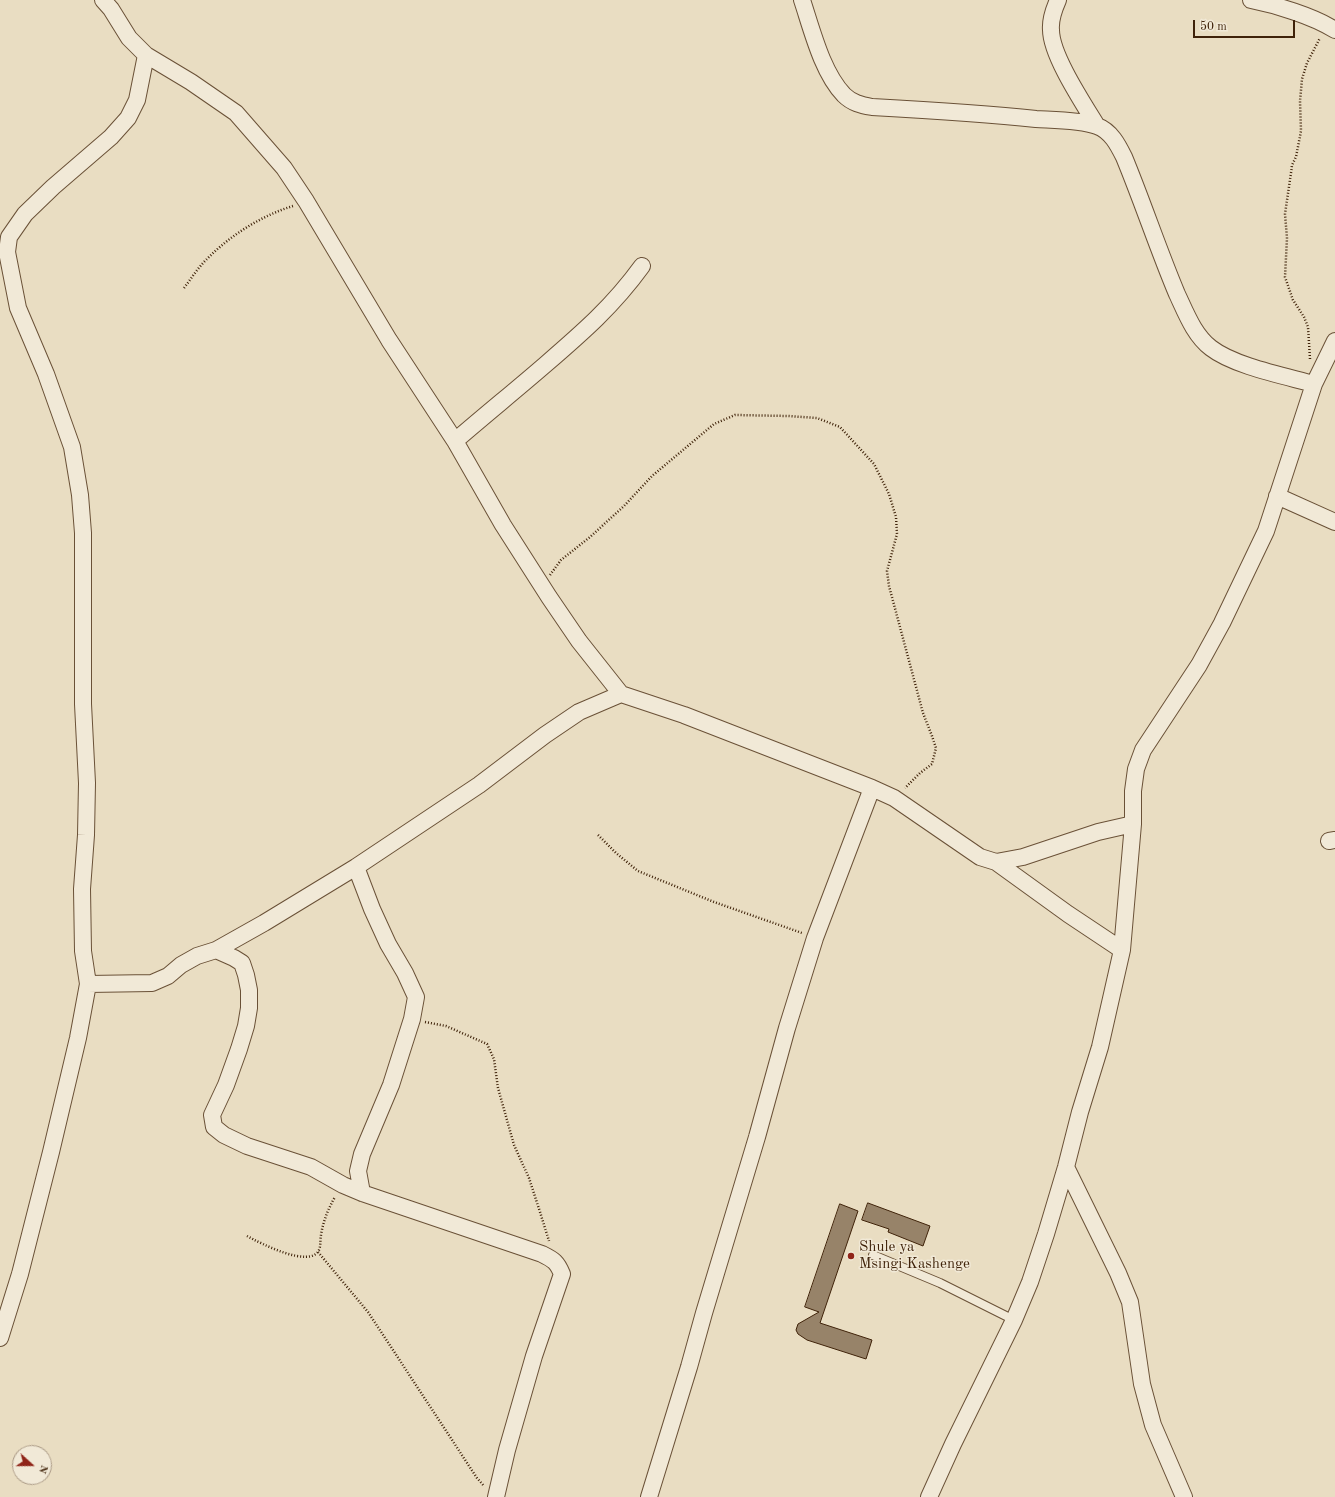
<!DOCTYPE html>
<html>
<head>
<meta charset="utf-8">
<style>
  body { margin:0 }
  #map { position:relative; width:1335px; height:1497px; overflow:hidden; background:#e9ddc2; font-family:"Old Standard TT",serif }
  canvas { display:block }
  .north { position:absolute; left:12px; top:1445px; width:40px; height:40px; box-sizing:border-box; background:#f1e9d7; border:1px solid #aa9985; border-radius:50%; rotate:111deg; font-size:11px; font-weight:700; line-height:16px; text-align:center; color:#3f2209 }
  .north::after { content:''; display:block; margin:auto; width:14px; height:18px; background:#8f2418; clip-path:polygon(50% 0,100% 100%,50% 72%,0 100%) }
  .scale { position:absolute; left:1193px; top:20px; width:102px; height:18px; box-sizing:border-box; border:2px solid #3f2209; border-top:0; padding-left:5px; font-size:12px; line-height:14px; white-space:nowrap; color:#3f2209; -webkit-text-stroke:3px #f1e9d7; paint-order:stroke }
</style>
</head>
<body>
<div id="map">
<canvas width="1335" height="1497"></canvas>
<div class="north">N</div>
<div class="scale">50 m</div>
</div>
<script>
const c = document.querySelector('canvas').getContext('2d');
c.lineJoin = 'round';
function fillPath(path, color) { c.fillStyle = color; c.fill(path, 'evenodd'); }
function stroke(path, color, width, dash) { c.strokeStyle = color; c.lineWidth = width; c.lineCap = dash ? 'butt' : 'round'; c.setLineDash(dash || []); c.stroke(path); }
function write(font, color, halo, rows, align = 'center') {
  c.font = font + ' "Old Standard TT",serif'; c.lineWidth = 3; c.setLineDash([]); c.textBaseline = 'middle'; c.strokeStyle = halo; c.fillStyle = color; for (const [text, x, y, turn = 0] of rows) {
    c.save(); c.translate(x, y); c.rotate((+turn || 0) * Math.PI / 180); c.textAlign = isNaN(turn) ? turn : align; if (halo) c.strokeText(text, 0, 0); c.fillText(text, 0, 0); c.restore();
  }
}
const building = new Path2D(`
  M868,1203L930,1226L923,1246L888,1232L889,1229L862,1220Z
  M840,1204L858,1211L820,1323L872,1340L866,1359L807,1340L798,1334L796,1330L798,1324L819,1312L805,1307Z`);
fillPath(building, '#978369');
stroke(building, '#3f2209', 1);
const service = new Path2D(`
  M873,1255L940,1283L1014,1320`);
const minor = new Path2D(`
  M103,0L111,9L129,38L146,55L191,82L236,113L284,168L306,201L389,340L455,441L503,525L549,597L579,641L621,694L684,715L872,788L894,798L980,857L996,862L1023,857L1098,832L1133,824
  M802,0C812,30 822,72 844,95C852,103 861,105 872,107C927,110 981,113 1036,119C1053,120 1081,120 1097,126C1111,131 1118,145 1124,157C1143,203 1158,249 1177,294C1186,313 1194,335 1211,348C1234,366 1285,376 1314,384
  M1058,0C1054,9 1050,19 1051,30C1051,55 1083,103 1097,126
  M1251,0C1276,5 1313,16 1335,30
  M455,441C485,415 516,390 546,364C583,332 613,306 642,266
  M1277,496L1335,522
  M1329,841L1335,840
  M996,862L1068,914L1122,950
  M356,867L372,909L388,944L405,973L416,997L412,1019L391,1085L362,1154L358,1171L362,1193
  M216,950L234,958L242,963L246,975L249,990V1008L246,1026L239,1049L226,1085L212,1115L214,1127L224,1135L247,1146L311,1167L343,1185L362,1193L542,1254C554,1260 557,1262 562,1274L534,1356L507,1450L496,1497
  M88,984L152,983L168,976L181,965L197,956L216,950L264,923L356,867L479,785L545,735L579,712L621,694
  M1066,1167L1118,1273L1130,1302L1142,1384L1153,1425L1184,1497
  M0,1338L20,1274L51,1152L78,1038L88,984L83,951L82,889L86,835L87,783L83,704V533L80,495L72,447L46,374L18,308L7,252L9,237L25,214L53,187L111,137L128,118L137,100L146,55
  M649,1497L689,1367L704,1313L757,1137L787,1028L815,938L872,788
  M929,1497L953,1444L1014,1320L1030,1282L1046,1234L1066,1167L1080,1112L1100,1047L1122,950L1133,824V791L1136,769L1143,750L1199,665L1222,623L1266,531L1314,384L1335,341`);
stroke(service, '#6a5137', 10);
stroke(minor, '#6a5137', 18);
stroke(new Path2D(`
  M184,288C191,279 197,269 205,261C228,237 260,216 293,206
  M1310,359L1308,327L1304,317L1293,300L1285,277L1287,238L1285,214L1291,173L1292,165L1296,157L1301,131L1300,101L1302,79L1307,63L1320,38
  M550,575L561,560L590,537L624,506L652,476L714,424L735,415L788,416L817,418L840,427L874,464L889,494L896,517L897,534L887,571L889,586L923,713L932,736L936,748L932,764L920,773L905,788
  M598,835L616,853L638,871L714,902L802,933
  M425,1022L446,1026L487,1044L494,1059L498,1088L514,1145L529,1178L540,1212L549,1241
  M247,1236C260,1243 310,1269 319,1250C321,1245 320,1240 321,1235C323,1222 328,1209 335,1197
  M318,1252L368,1312L477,1478L484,1486`), '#3f2209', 2.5, [1, 2]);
stroke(service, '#f1e9d7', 8);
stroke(minor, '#f1e9d7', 16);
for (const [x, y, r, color] of [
  [851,1256,4,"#8f2418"]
]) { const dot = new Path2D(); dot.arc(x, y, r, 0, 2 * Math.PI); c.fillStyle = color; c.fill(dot); stroke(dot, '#f1e9d7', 1.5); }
write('15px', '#3f2209', '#f1e9d7', [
  ["Shule ya",859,1247],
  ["Msingi Kashenge",859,1264]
], 'left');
</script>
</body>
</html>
